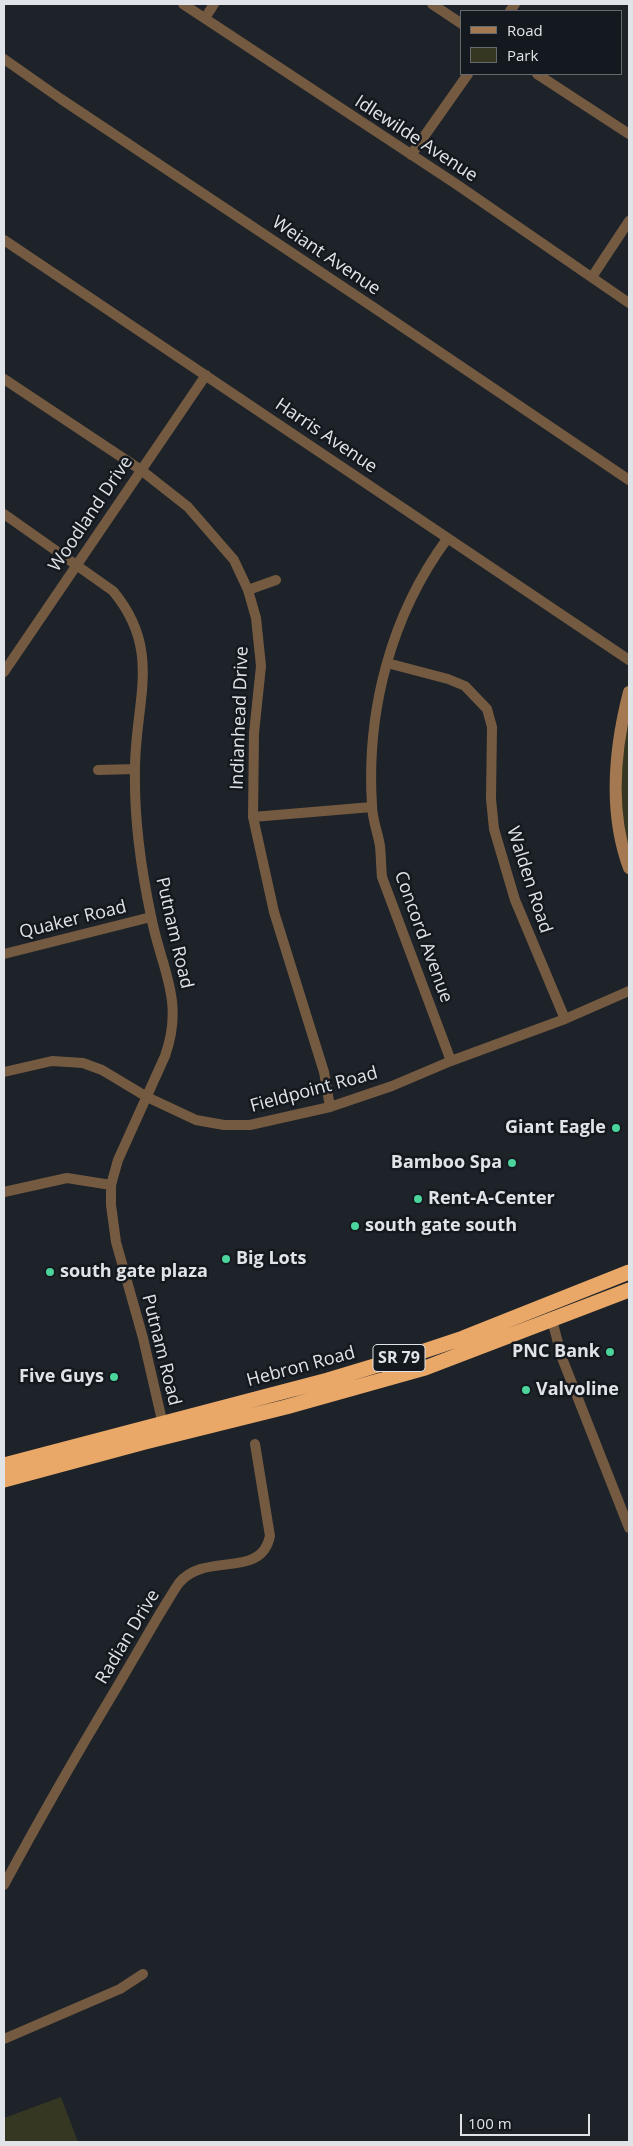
<!DOCTYPE html>
<html>
<head>
<meta charset="utf-8">
<style>
  body { margin:0 }
  #map { position:relative; width:633px; height:2146px; overflow:hidden; background:#1d2328; font-family:"Open Sans",sans-serif }
  canvas { display:block }
  .frame { position:absolute; inset:0; border:5px solid #e0e4e8; pointer-events:none }
  .legend { position:absolute; left:460px; top:10px; width:162px; height:65px; box-sizing:border-box; background:#14191f; border:1px solid #666a6f; margin:0; padding:6px 9px; list-style:none; font-size:15px; color:#e0e4e8 }
  .legend li { display:flex; align-items:center; gap:10px; height:25px }
  .legend b { width:25px; border:1px solid #666a6f }
  .scale { position:absolute; left:460px; top:2114px; width:130px; height:22px; box-sizing:border-box; border:2px solid #e0e4e8; border-top:0; padding-left:6px; font-size:15px; line-height:18px; white-space:nowrap; color:#e0e4e8; -webkit-text-stroke:4px #14191f; paint-order:stroke }
</style>
</head>
<body>
<div id="map">
<canvas width="633" height="2146"></canvas>
<div class="frame"></div>
<ul class="legend">
<li><b style="height:6px;background:#a47952"></b>Road</li>
<li><b style="height:14px;background:#363723"></b>Park</li>
</ul>
<div class="scale">100 m</div>
</div>
<script>
const c = document.querySelector('canvas').getContext('2d');
c.lineJoin = 'round';
function fillPath(path, color) { c.fillStyle = color; c.fill(path, 'evenodd'); }
function stroke(path, color, width, dash) { c.strokeStyle = color; c.lineWidth = width; c.lineCap = dash ? 'butt' : 'round'; c.setLineDash(dash || []); c.stroke(path); }
function write(font, color, halo, rows, align = 'center') {
  c.font = font + ' "Open Sans",sans-serif'; c.lineWidth = 5; c.setLineDash([]); c.textBaseline = 'middle'; c.strokeStyle = halo; c.fillStyle = color; for (const [text, x, y, turn = 0] of rows) {
    c.save(); c.translate(x, y); c.rotate((+turn || 0) * Math.PI / 180); c.textAlign = isNaN(turn) ? turn : align; if (halo) c.strokeText(text, 0, 0); c.fillText(text, 0, 0); c.restore();
  }
}
fillPath(new Path2D(`
  M629,692V868L622,845L620,726Z
  M61,2097L78,2142H4V2118Z`), '#363723');
stroke(new Path2D(`
  M183,4L456,184L629,303
  M432,4L462,24
  M510,11L515,4
  M205,18L214,4
  M4,59L61,99L373,307L629,480
  M537,74L629,134
  M411,155L468,74
  M4,240L629,660
  M592,277L629,221
  M4,379L141,470L188,507L234,560L248,590L256,618L261,666L254,733L253,817L274,912L324,1072L330,1107
  M4,514L113,591C163,651 135,701 135,769C134,817 141,869 151,916C161,969 185,1000 165,1056L118,1160L111,1185V1205L116,1242L143,1338L164,1429
  M447,539C391,615 366,711 372,805C372,819 378,833 380,846C381,856 381,867 382,877L451,1061
  M248,590L276,580
  M387,663L448,679L465,686L487,709L492,727L491,799L494,829L515,900L565,1019
  M4,672L206,375
  M98,770L135,769
  M253,817L372,807
  M4,954L151,917
  M4,1072L52,1061L83,1063L102,1070L147,1097L196,1120L224,1125H250L330,1107L392,1086L451,1061L565,1019L629,991
  M4,1192L67,1178L111,1185
  M552,1320L562,1358L629,1528
  M4,1885C40,1818 78,1752 117,1687C131,1663 145,1639 159,1615C166,1604 172,1593 179,1583C205,1551 261,1580 270,1536L255,1444
  M4,2039L120,1989L143,1974`), '#755a42', 10);
stroke(new Path2D(`
  M629,692C614,750 608,811 629,868`), '#a47952', 12);
stroke(new Path2D(`
  M4,1465L328,1380L421,1352L463,1338L629,1272
  M4,1480L145,1442L286,1407L425,1368L629,1290`), '#e9a768', 15);
for (const [x, y, r, color] of [
  [616,1128,5,"#4bd49b"],
  [512,1163,5,"#4bd49b"],
  [418,1199,5,"#4bd49b"],
  [355,1226,5,"#4bd49b"],
  [226,1259,5,"#4bd49b"],
  [50,1272,5,"#4bd49b"],
  [610,1352,5,"#4bd49b"],
  [114,1377,5,"#4bd49b"],
  [526,1390,5,"#4bd49b"]
]) { const dot = new Path2D(); dot.arc(x, y, r, 0, 2 * Math.PI); c.fillStyle = color; c.fill(dot); stroke(dot, '#14191f', 2); }
for (const [x, y, w] of [
  [399,1358,52]
]) { const box = new Path2D(); box.roundRect(x - w / 2, y - 13.5, w, 27, 4); c.fillStyle = '#14191f'; c.fill(box); stroke(box, '#e0e4e8', 1); }
write('bold 16px', '#e0e4e8', null, [
  ["SR 79",399,1358]
]);
write('18px', '#e0e4e8', '#14191f', [
  ["Idlewilde Avenue",416,139,33],
  ["Weiant Avenue",326,256,34],
  ["Harris Avenue",326,436,34],
  ["Woodland Drive",91,514,-56],
  ["Indianhead Drive",240,718,-88],
  ["Walden Road",529,880,72],
  ["Quaker Road",73,920,-14],
  ["Putnam Road",174,933,77],
  ["Concord Avenue",423,937,70],
  ["Fieldpoint Road",314,1090,-15],
  ["Putnam Road",161,1350,76],
  ["Hebron Road",301,1367,-15],
  ["Radian Drive",128,1637,-59]
]);
write('bold 18px', '#e0e4e8', '#14191f', [
  ["Giant Eagle",606,1128,"right"],
  ["Bamboo Spa",502,1163,"right"],
  ["Rent-A-Center",428,1199],
  ["south gate south",365,1226],
  ["Big Lots",236,1259],
  ["south gate plaza",60,1272],
  ["PNC Bank",600,1352,"right"],
  ["Five Guys",104,1377,"right"],
  ["Valvoline",536,1390]
], 'left');
</script>
</body>
</html>
